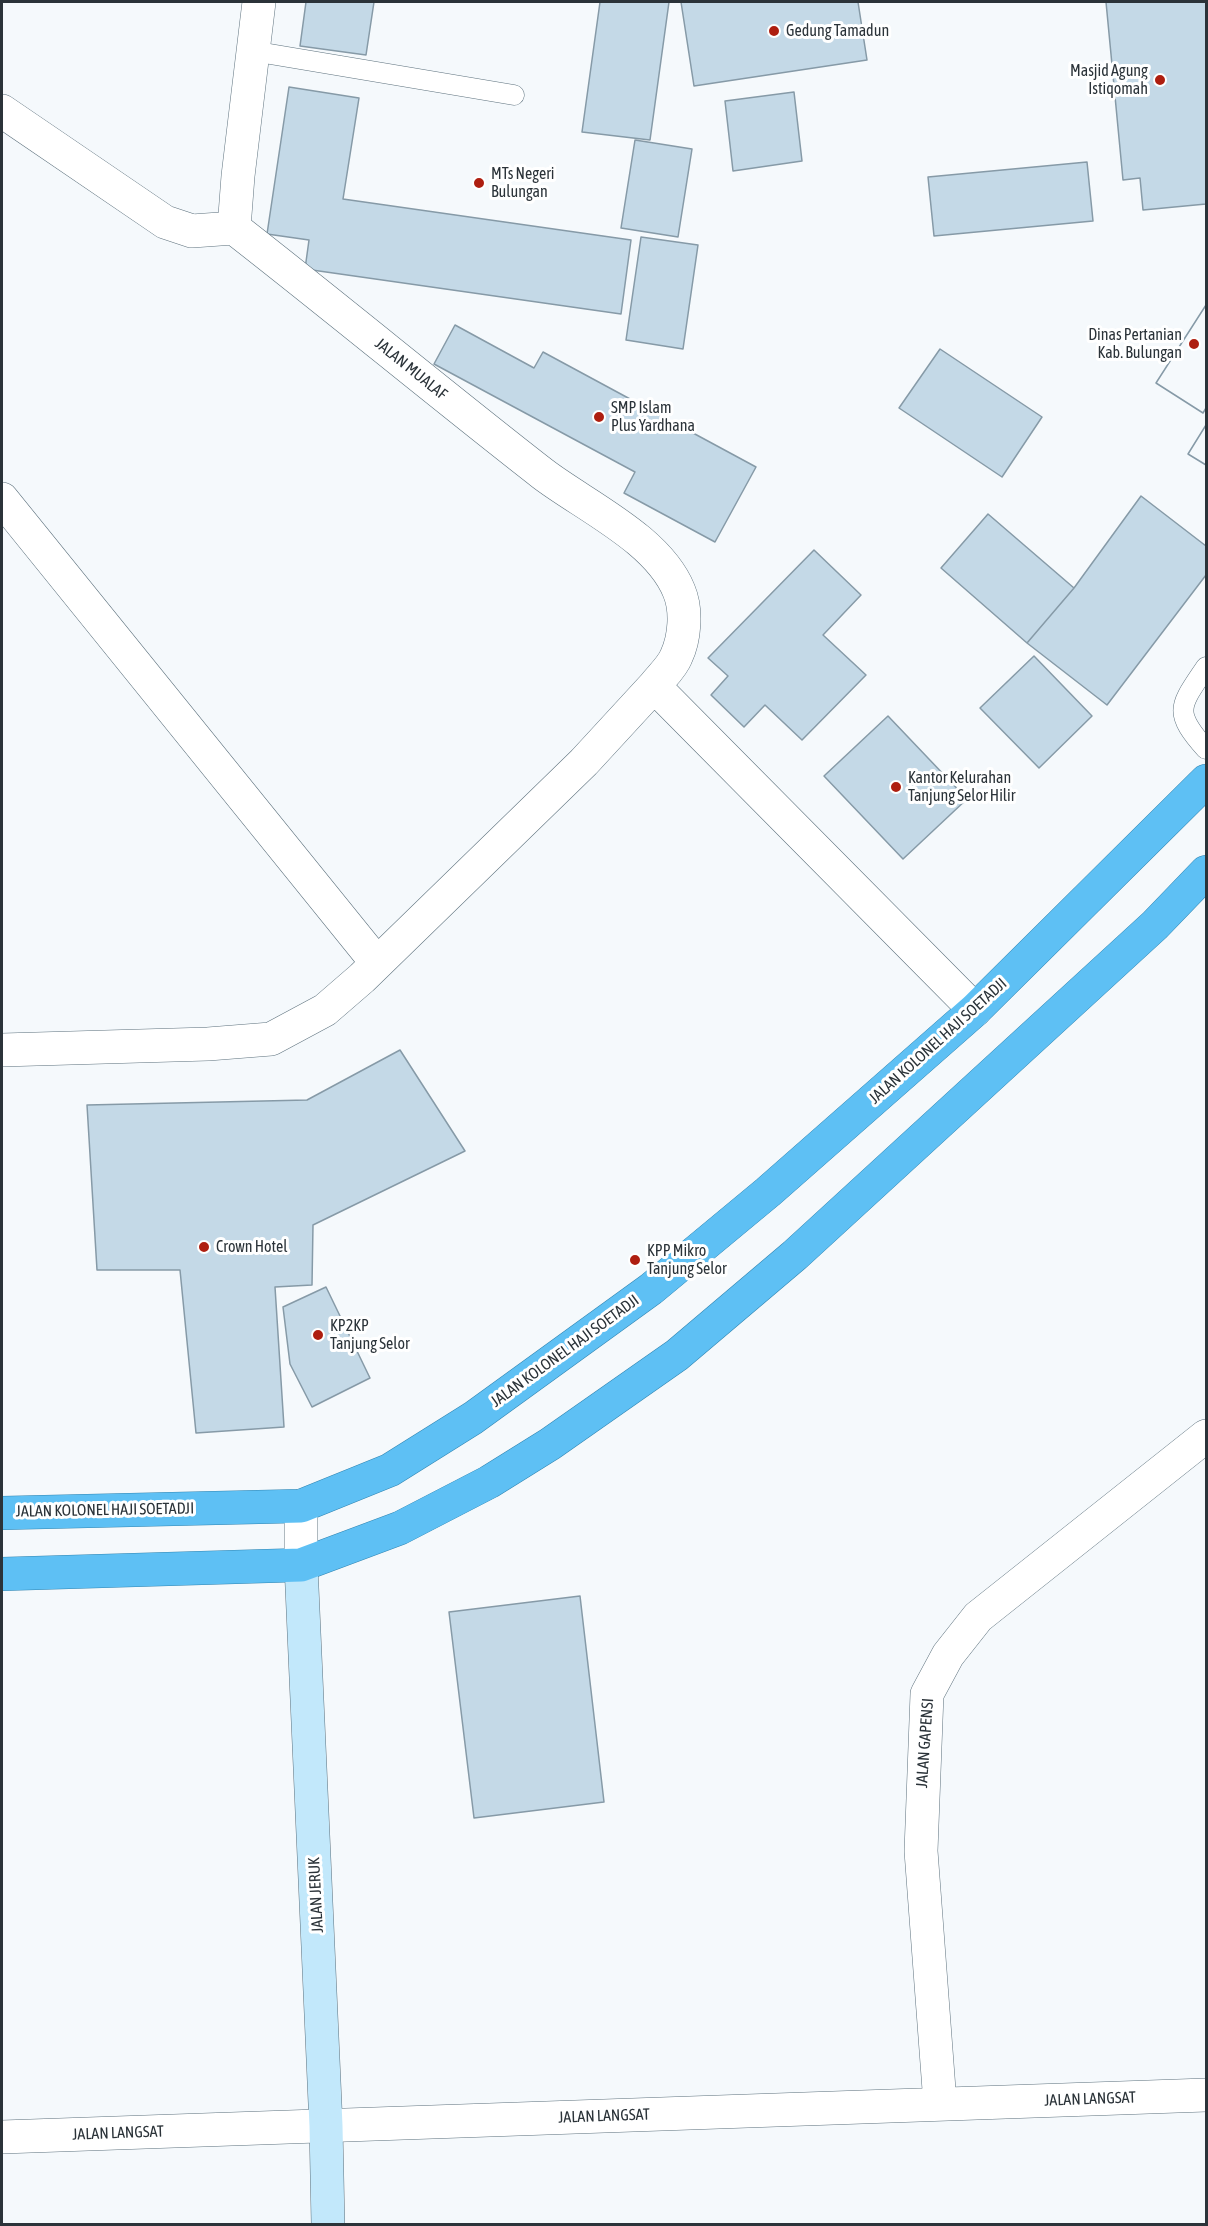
<!DOCTYPE html>
<html>
<head>
<meta charset="utf-8">
<style>
  body { margin:0 }
  #map { position:relative; width:1208px; height:2226px; overflow:hidden; background:#f5f9fc; font-family:"Asap Condensed",sans-serif }
  canvas { display:block }
  .frame { position:absolute; inset:0; border:3px solid #2b3339; pointer-events:none }
</style>
</head>
<body>
<div id="map">
<canvas width="1208" height="2226"></canvas>
<div class="frame"></div>
</div>
<script>
const c = document.querySelector('canvas').getContext('2d');
c.lineJoin = 'round';
function fillPath(path, color) { c.fillStyle = color; c.fill(path, 'evenodd'); }
function stroke(path, color, width, dash) { c.strokeStyle = color; c.lineWidth = width; c.lineCap = dash ? 'butt' : 'round'; c.setLineDash(dash || []); c.stroke(path); }
function write(font, color, halo, rows, align = 'center') {
  c.font = font + ' "Asap Condensed",sans-serif'; c.lineWidth = 6; c.setLineDash([]); c.textBaseline = 'middle'; c.strokeStyle = halo; c.fillStyle = color; for (const [text, x, y, turn = 0] of rows) {
    c.save(); c.translate(x, y); c.rotate((+turn || 0) * Math.PI / 180); c.textAlign = isNaN(turn) ? turn : align; if (halo) c.strokeText(text, 0, 0); c.fillText(text, 0, 0); c.restore();
  }
}
const building = new Path2D(`
  M306,2H374L366,55L300,46Z
  M600,2H669L650,140L582,132Z
  M681,2H858L867,60L694,86Z
  M1106,2H1206V204L1143,210L1140,178L1123,180Z
  M289,87L359,98L343,199L631,240L621,314L305,269L309,240L267,234Z
  M794,92L802,161L733,171L725,101Z
  M635,140L692,149L678,237L621,228Z
  M1087,162L1093,221L934,236L928,177Z
  M641,237L698,245L683,349L626,340Z
  M1206,305V408L1203,413L1156,383Z
  M1206,305V408L1203,413L1156,383Z
  M455,325L534,368L543,352L756,467L715,542L624,493L635,472L434,364Z
  M940,349L1042,417L1002,477L899,408Z
  M1206,425V465L1188,454Z
  M1206,425V465L1188,454Z
  M1141,496L1206,546V575L1107,705L1027,643L1074,588Z
  M988,514L1074,588L1027,643L941,568Z
  M814,550L861,595L823,635L866,675L802,740L765,705L744,727L711,695L728,676L708,658Z
  M1034,656L1092,716L1039,768L980,708Z
  M888,716L967,799L903,859L824,776Z
  M400,1050L465,1151L313,1225L312,1285L275,1287L284,1427L196,1433L180,1270H97L87,1105L307,1100Z
  M326,1287L370,1378L312,1407L290,1364L283,1307Z
  M580,1596L604,1802L474,1818L449,1612Z`);
fillPath(building, '#c4d9e7');
stroke(building, '#869aa7', 1.5);
const service = new Path2D(`
  M252,51L514,95
  M1206,667C1180,706 1172,711 1206,749`);
const minor = new Path2D(`
  M259,2L238,176L234,228C338,309 439,393 543,474C585,506 658,539 679,591C687,610 685,638 676,657C672,667 661,677 654,686
  M2,111L165,222L192,231L234,228
  M2,499L377,963
  M2,1050L208,1044L271,1039L325,1010L362,978L584,762L654,686L975,1010
  M301,1565V1506
  M940,2103L921,1851L927,1694L948,1655L978,1617L1206,1436
  M2,2137L1206,2095`);
const secondary = new Path2D(`
  M301,1565L326,2126L328,2224`);
const trunk = new Path2D(`
  M2,1513L301,1506L390,1470L473,1418L651,1289L768,1192L975,1010L1206,781
  M2,1574L301,1565L400,1528L489,1482L550,1444L677,1355L795,1255L1155,925L1206,872`);
stroke(service, '#5e727e', 21);
stroke(minor, '#5e727e', 34);
stroke(secondary, '#5e727e', 34);
stroke(trunk, '#3285b1', 34);
stroke(service, '#fff', 20);
stroke(minor, '#fff', 33);
stroke(secondary, '#c2e8fb', 33);
stroke(trunk, '#5ec0f4', 33);
for (const [x, y, r, color] of [
  [774,31,6,"#ae1e10"],
  [1160,80,6,"#ae1e10"],
  [479,183,6,"#ae1e10"],
  [1194,344,6,"#ae1e10"],
  [599,417,6,"#ae1e10"],
  [896,787,6,"#ae1e10"],
  [204,1247,6,"#ae1e10"],
  [635,1260,6,"#ae1e10"],
  [318,1335,6,"#ae1e10"]
]) { const dot = new Path2D(); dot.arc(x, y, r, 0, 2 * Math.PI); c.fillStyle = color; c.fill(dot); stroke(dot, '#fff', 2); }
write('16px', '#2b3339', '#fff', [
  ["Gedung Tamadun",786,31],
  ["Masjid Agung",1148,71,"right"],
  ["Istiqomah",1148,89,"right"],
  ["MTs Negeri",491,174],
  ["Bulungan",491,192],
  ["Dinas Pertanian",1182,335,"right"],
  ["Kab. Bulungan",1182,353,"right"],
  ["SMP Islam",611,408],
  ["Plus Yardhana",611,426],
  ["Kantor Kelurahan",908,778],
  ["Tanjung Selor Hilir",908,796],
  ["Crown Hotel",216,1247],
  ["KPP Mikro",647,1251],
  ["Tanjung Selor",647,1269],
  ["KP2KP",330,1326],
  ["Tanjung Selor",330,1344]
], 'left');
write('16px', '#2b3339', '#fff', [
  ["JALAN MUALAF",411,369,39],
  ["JALAN KOLONEL HAJI SOETADJI",938,1041,-42],
  ["JALAN KOLONEL HAJI SOETADJI",565,1351,-36],
  ["JALAN KOLONEL HAJI SOETADJI",105,1510,-1],
  ["JALAN GAPENSI",925,1743,-86],
  ["JALAN JERUK",316,1895,-93],
  ["JALAN LANGSAT",1090,2099,-2],
  ["JALAN LANGSAT",604,2116,-2],
  ["JALAN LANGSAT",118,2133,-2]
]);
</script>
</body>
</html>
